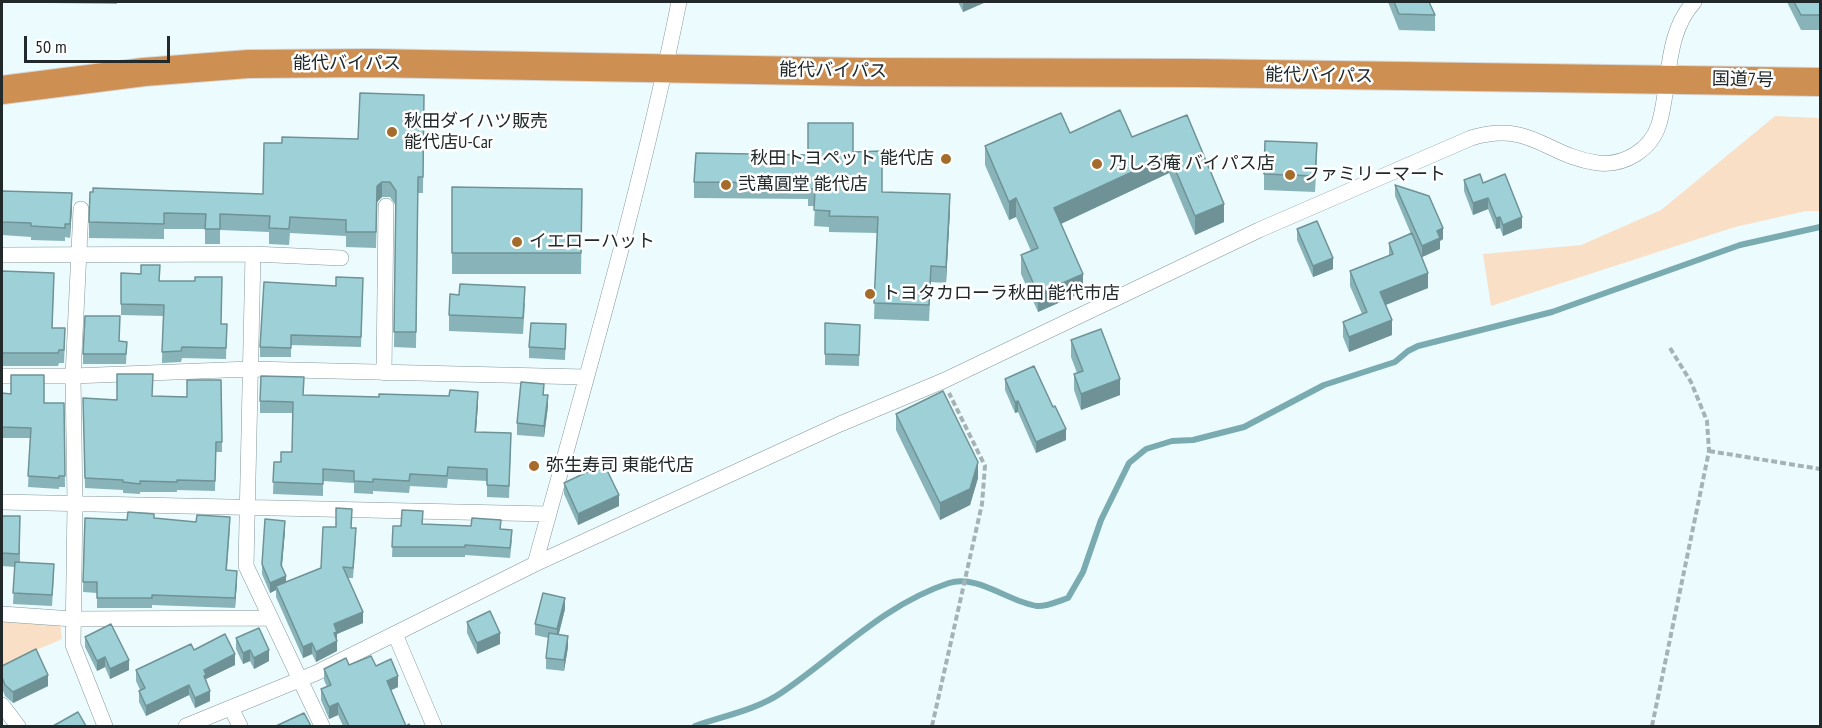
<!DOCTYPE html>
<html>
<head>
<meta charset="utf-8">
<style>
  body { margin:0 }
  #map { position:relative; width:1822px; height:728px; overflow:hidden; background:#ecfcfe; font-family:"PT Sans Narrow",sans-serif }
  canvas { display:block }
  .frame { position:absolute; inset:0; border:3px solid #21292a; pointer-events:none }
  .scale { position:absolute; left:24px; top:36px; width:146px; height:27px; box-sizing:border-box; border:3px solid #21292a; border-top:0; padding-left:8px; font-size:18px; line-height:21px; white-space:nowrap; color:#21292a; -webkit-text-stroke:4px #fff; paint-order:stroke }
</style>
</head>
<body>
<div id="map">
<canvas width="1822" height="728"></canvas>
<div class="frame"></div>
<div class="scale">50 m</div>
</div>
<script>
const c = document.querySelector('canvas').getContext('2d');
c.lineJoin = 'round';
function fillPath(path, color) { c.fillStyle = color; c.fill(path, 'evenodd'); }
function stroke(path, color, width, dash) { c.strokeStyle = color; c.lineWidth = width; c.lineCap = dash ? 'butt' : 'round'; c.setLineDash(dash || []); c.stroke(path); }
function write(font, color, halo, rows, align = 'center') {
  c.font = font + ' "PT Sans Narrow","Noto Sans JP",sans-serif'; c.lineWidth = 5; c.setLineDash([]); c.textBaseline = 'middle'; c.strokeStyle = halo; c.fillStyle = color; for (const [text, x, y, turn = 0] of rows) {
    c.save(); c.translate(x, y); c.rotate((+turn || 0) * Math.PI / 180); c.textAlign = isNaN(turn) ? turn : align; if (halo) c.strokeText(text, 0, 0); c.fillText(text, 0, 0); c.restore();
  }
}
fillPath(new Path2D(`
  M1775,116L1820,118V211H1806L1735,227L1491,306L1483,254L1581,245L1661,210Z
  M2,620L60,623L62,639L2,665Z`), '#fadfc7');
stroke(new Path2D(`
  M695,726C723,716 756,710 781,693C837,655 883,605 949,583C977,574 1009,602 1037,606C1045,607 1059,601 1068,598L1083,572L1101,520L1129,463L1146,449L1172,441L1193,440L1244,427L1324,385L1395,362L1408,351L1418,346L1552,312L1740,245L1820,227`), '#79abb1', 6);
const street = new Path2D(`
  M81,209L73,376L75,503L73,645L105,726
  M253,254L246,566L322,726
  M2,255L253,254L341,258
  M384,373L386,206
  M2,376H73L250,369L585,377
  M2,502L549,514
  M535,564C586,378 641,191 679,2
  M2,614L73,619L270,618
  M395,634L434,726
  M2,705L18,726
  M231,708L240,726
  M186,726L316,673L535,564L840,424L943,381L1259,230L1471,138C1531,120 1546,156 1598,163C1624,166 1651,150 1659,124C1671,84 1664,35 1694,2`);
const highway = new Path2D(`
  M2,90L144,72L248,64L370,63L863,72L1196,73L1820,82`);
stroke(street, '#859799', 16);
stroke(highway, '#d7d8d9', 30);
stroke(new Path2D(`
  M1709,451L1820,469
  M932,726L982,504L985,466L949,393
  M1652,726L1709,451L1707,421L1691,382L1670,348`), '#a6b3b5', 4, [6, 3]);
stroke(street, '#fff', 15);
stroke(highway, '#ce9052', 28);
fillPath(new Path2D(`
  M52,2H117V4L52,3Z
  M958,2H986L963,12Z
  M1388,2H1429L1435,15V31L1399,30Z
  M1787,2H1821V30H1801Z
  M424,95L423,193H418L416,348L394,347L396,206L390,197H382L377,202L376,248L346,247V236L290,233L289,245L269,244V232L220,230V244H205V229H164V239L89,238V222L263,194L282,143L358,139Z
  M1187,115L1224,222L1195,235L1169,173L1061,224L1083,292L1038,312L1021,274V255L1031,251L1016,217L1009,220L985,165V146L1070,133L1132,137Z
  M853,152L882,192L950,210L946,283L931,282L929,321L874,319L877,233L829,232V227L814,226L815,206H808V199L694,198V182L808,155Z
  M1317,159L1315,192L1264,190V174Z
  M1464,180L1483,183L1522,228L1503,236L1500,228L1496,229L1488,209L1473,215L1464,191Z
  M1395,185L1443,239L1440,241V249L1422,257L1428,288L1386,305L1392,335L1349,352L1343,337V322L1362,314L1350,286V271L1389,256V243L1411,234L1395,196Z
  M452,187L582,210L581,274H452Z
  M2,191L72,207L70,238L65,237V241L31,240V237L2,235Z
  M1297,229L1333,269L1313,277L1297,240Z
  M2,271L54,286L52,328L65,341L64,363H59L58,366H2Z
  M121,273L141,274L160,281L221,324H227L226,359L182,358L181,362L162,363L163,316L121,315Z
  M363,278L361,347L291,345V357H260V347L336,286Z
  M459,295L525,303L523,334L449,331V315Z
  M825,323L860,325L859,366L825,365Z
  M566,335L565,360L529,358V347Z
  M1071,340L1120,395L1081,410L1074,390V374L1077,373L1071,357Z
  M119,341L127,342L126,364H83V354Z
  M1005,379L1066,440L1036,453L1018,412L1015,413L1005,390Z
  M2,393L44,403H64L65,487H59V489L28,487L30,438H2Z
  M304,395L478,404L476,432L511,445L509,498L487,497V481L448,479L447,488L410,486L409,493L373,491V494L354,493V483L323,481V496L273,494L274,462H281L292,452L293,413H260V401Z
  M152,396L222,442V452H216L215,491L177,490V492H140V494L123,493V490L85,488L83,398L117,400Z
  M548,406L544,437L517,435V423Z
  M896,414L978,478L970,505L940,520L896,430Z
  M564,483L619,506L578,525L564,494Z
  M2,516H20V562L54,575L52,606L13,604L15,567L2,566Z
  M85,518L127,520L154,518L230,528L227,570L237,581L235,608L152,605V608H97V593L83,592Z
  M423,524L501,529L512,540L510,558L465,555V557H392L393,526H401Z
  M352,528L356,539L353,578H348L363,623L337,634V651L316,662L312,654L303,658L276,597V590L270,593L262,574V564L285,531L282,567L286,582L321,568Z
  M565,609L559,634L568,647L564,671L546,669V658L548,638L535,635V624Z
  M467,622L500,644L477,654L467,633Z
  M85,637L129,670L110,679L105,667L97,671L85,647Z
  M236,638L269,661L254,669L250,661L243,664L236,649Z
  M194,650L235,665L206,679L210,701L195,708L189,695L146,716L139,702V691L140,690L136,681V670Z
  M349,665L376,666L398,687L391,690L406,726H410H343L338,715L329,719L321,700V689L327,687L324,680V669Z
  M2,666L48,686L13,703L5,696L2,688Z`), '#88b4b9');
fillPath(new Path2D(`
  M963,2H986L963,12Z
  M1169,155V173L1054,227V208Z
  M382,182V197L377,202L376,248L377,186Z
  M72,193V207L70,238V224Z
  M950,194V210L946,283V267Z
  M1016,198V217L1009,220V202Z
  M1488,198V209L1473,215V203Z
  M1224,204V222L1195,235V216Z
  M1500,217V228L1496,229V218Z
  M1522,217V228L1503,236V225Z
  M1443,228V239L1440,241V249L1422,257V246L1437,231Z
  M1333,258V269L1313,277V266Z
  M1428,273V288L1380,307V292Z
  M1083,274V292L1038,312V294Z
  M1392,320V335L1349,352V337Z
  M1120,379V395L1081,410V394Z
  M478,392V404L475,444V432Z
  M548,395V406L544,437V426Z
  M1018,401V412L1015,413V402Z
  M1066,429V440L1036,453V442Z
  M978,462V478L970,505L940,520V503Z
  M619,495V506L578,525V514Z
  M285,521V531L281,575V565Z
  M237,571V581L235,608V598Z
  M286,576V586H276V590L270,593V583Z
  M565,598V609L557,640V629Z
  M363,612V623L337,634V651L316,662V652L334,624Z
  M500,633V644L477,654V643Z
  M568,636V647L564,671V660Z
  M312,643V654L303,658V647Z
  M250,650V661L243,664V653Z
  M269,650V661L254,669V658Z
  M235,654V665L206,679V686L204,687V670Z
  M105,657V667L97,671V661Z
  M129,660V670L110,679V669Z
  M48,675V686L13,703V692Z
  M398,676V687L387,692V681Z
  M189,685V695L146,716V706Z
  M210,691V701L195,708V698Z
  M338,703V715L329,719V707Z`), '#6f9296');
const building = new Path2D(`
  M1394,2H1429L1435,15L1399,14Z
  M1794,2H1821V15H1801Z
  M360,93L424,95L423,177H418L416,332H394L396,191L390,182H382L377,186L376,232H346V220L290,217L289,229L269,228L270,216L220,214V229H205L206,214L164,213V224L89,222L90,192H93V188L263,194L264,143H282V137L358,139Z
  M1120,110L1132,137L1187,115L1224,204L1195,216L1169,155L1054,208L1083,274L1038,294L1021,255L1038,248L1016,198L1009,202L985,146L1061,113L1070,133Z
  M808,123H853V152L882,151V192L950,194L946,267L931,266L929,305L874,303L878,217L829,216L830,211L814,210L815,189H808V183L694,182L696,153L808,155Z
  M1265,141L1317,143L1315,176L1264,174Z
  M1480,174L1483,183L1505,174L1522,217L1503,225L1500,217L1496,218L1488,198L1473,203L1464,180Z
  M1395,185L1429,196L1443,228L1437,231L1440,238L1422,246Z
  M452,187L582,189L581,253H452Z
  M2,191L72,193L70,224H65V228L31,226V223L2,222Z
  M1317,221L1333,258L1313,266L1297,229Z
  M1412,233L1428,273L1380,292L1392,320L1349,337L1343,322L1367,312L1350,271L1393,254L1389,243Z
  M141,265H160L159,281H195V277H222L221,324H227L226,348L182,347L181,351L162,352L164,305L121,304V273L141,274Z
  M2,271L54,273L52,328H65L64,350H59L58,353H2Z
  M336,277L363,278L361,337L291,335V348L260,347L264,282L336,286Z
  M460,284L525,287L523,318L449,315L450,294L459,295Z
  M85,316H120L119,341L127,342L126,354H83Z
  M531,323L566,324L565,349L529,347Z
  M825,323L860,325L859,355L825,354Z
  M1101,329L1120,379L1081,394L1074,374L1083,371L1071,340Z
  M1034,366L1053,407L1055,406L1066,429L1036,442L1018,401L1015,402L1005,379Z
  M117,374H153L152,396L187,397V380H221L222,442H216L215,481L177,480V482L140,481V484L123,482V480L85,478L83,398L117,400Z
  M11,375H44V403H64L65,476H59V478L28,476L31,428L2,427V393L11,394Z
  M261,376L304,377L303,395L379,397V394L449,396L450,390L478,392L475,432L511,433L509,486L487,485V469L448,467L447,476L410,474L409,481L373,479V482L354,481V471L323,469V484L273,482L274,462H281V452H292L293,402L260,401Z
  M521,382L544,384L543,395H548L544,426L517,423Z
  M943,391L978,462L970,489L940,503L896,414Z
  M604,464L619,495L578,514L564,483Z
  M336,508L352,509L351,528H356L353,568L343,567L363,612L334,624L337,632L334,633L337,641L316,652L312,643L303,647L276,586L321,568L323,527H336Z
  M402,510L423,511L422,524L471,526L472,518L501,520L500,529L512,530L510,548L465,545V547H392L393,526H401Z
  M128,512L154,514V518L196,522L197,515L230,517L226,570L237,571L235,598L152,595V598H97V582H83L85,518L127,520Z
  M2,516H20L19,554L2,553Z
  M265,519L285,521L281,565L286,576L270,583L262,564Z
  M15,562L54,564L52,595L13,593Z
  M543,593L565,598L557,629L535,624Z
  M490,611L500,633L477,643L467,622Z
  M111,624L129,660L110,669L105,657L97,661L85,637Z
  M259,628L269,650L254,658L250,650L243,653L236,638Z
  M549,633L568,636L564,660L546,658Z
  M225,634L235,654L204,670L206,675L204,676L210,691L195,698L189,685L146,706L139,691L145,688L136,670L191,644L194,650Z
  M36,649L48,675L13,692L5,685L2,677V666Z
  M371,656L376,666L391,659L398,676L387,681L406,726L409,724L410,726H349L338,703L329,707L321,689L331,685L324,669L346,658L349,665Z
  M78,712L86,726H53Z
  M304,713L311,726H276Z`);
fillPath(building, '#9ed1d7');
stroke(building, '#6f9296', 1.5);
for (const [x, y, r, color] of [
  [392,132,6,"#a56b2b"],
  [946,159,6,"#a56b2b"],
  [1097,164,6,"#a56b2b"],
  [1290,175,6,"#a56b2b"],
  [726,185,6,"#a56b2b"],
  [517,242,6,"#a56b2b"],
  [870,294,6,"#a56b2b"],
  [534,466,6,"#a56b2b"]
]) { const dot = new Path2D(); dot.arc(x, y, r, 0, 2 * Math.PI); c.fillStyle = color; c.fill(dot); stroke(dot, '#fff', 2); }
write('18px', '#21292a', '#fff', [
  ["能代バイパス",347,64],
  ["能代バイパス",833,71,1],
  ["能代バイパス",1319,76,1],
  ["国道7号",1743,80,1]
]);
write('18px', '#21292a', '#fff', [
  ["秋田ダイハツ販売",404,122],
  ["能代店U-Car",404,143],
  ["秋田トヨペット 能代店",934,159,"right"],
  ["乃しろ庵 バイパス店",1109,164],
  ["ファミリーマート",1302,175],
  ["弐萬圓堂 能代店",738,185],
  ["イエローハット",529,242],
  ["トヨタカローラ秋田 能代市店",882,294],
  ["弥生寿司 東能代店",546,466]
], 'left');
</script>
</body>
</html>
